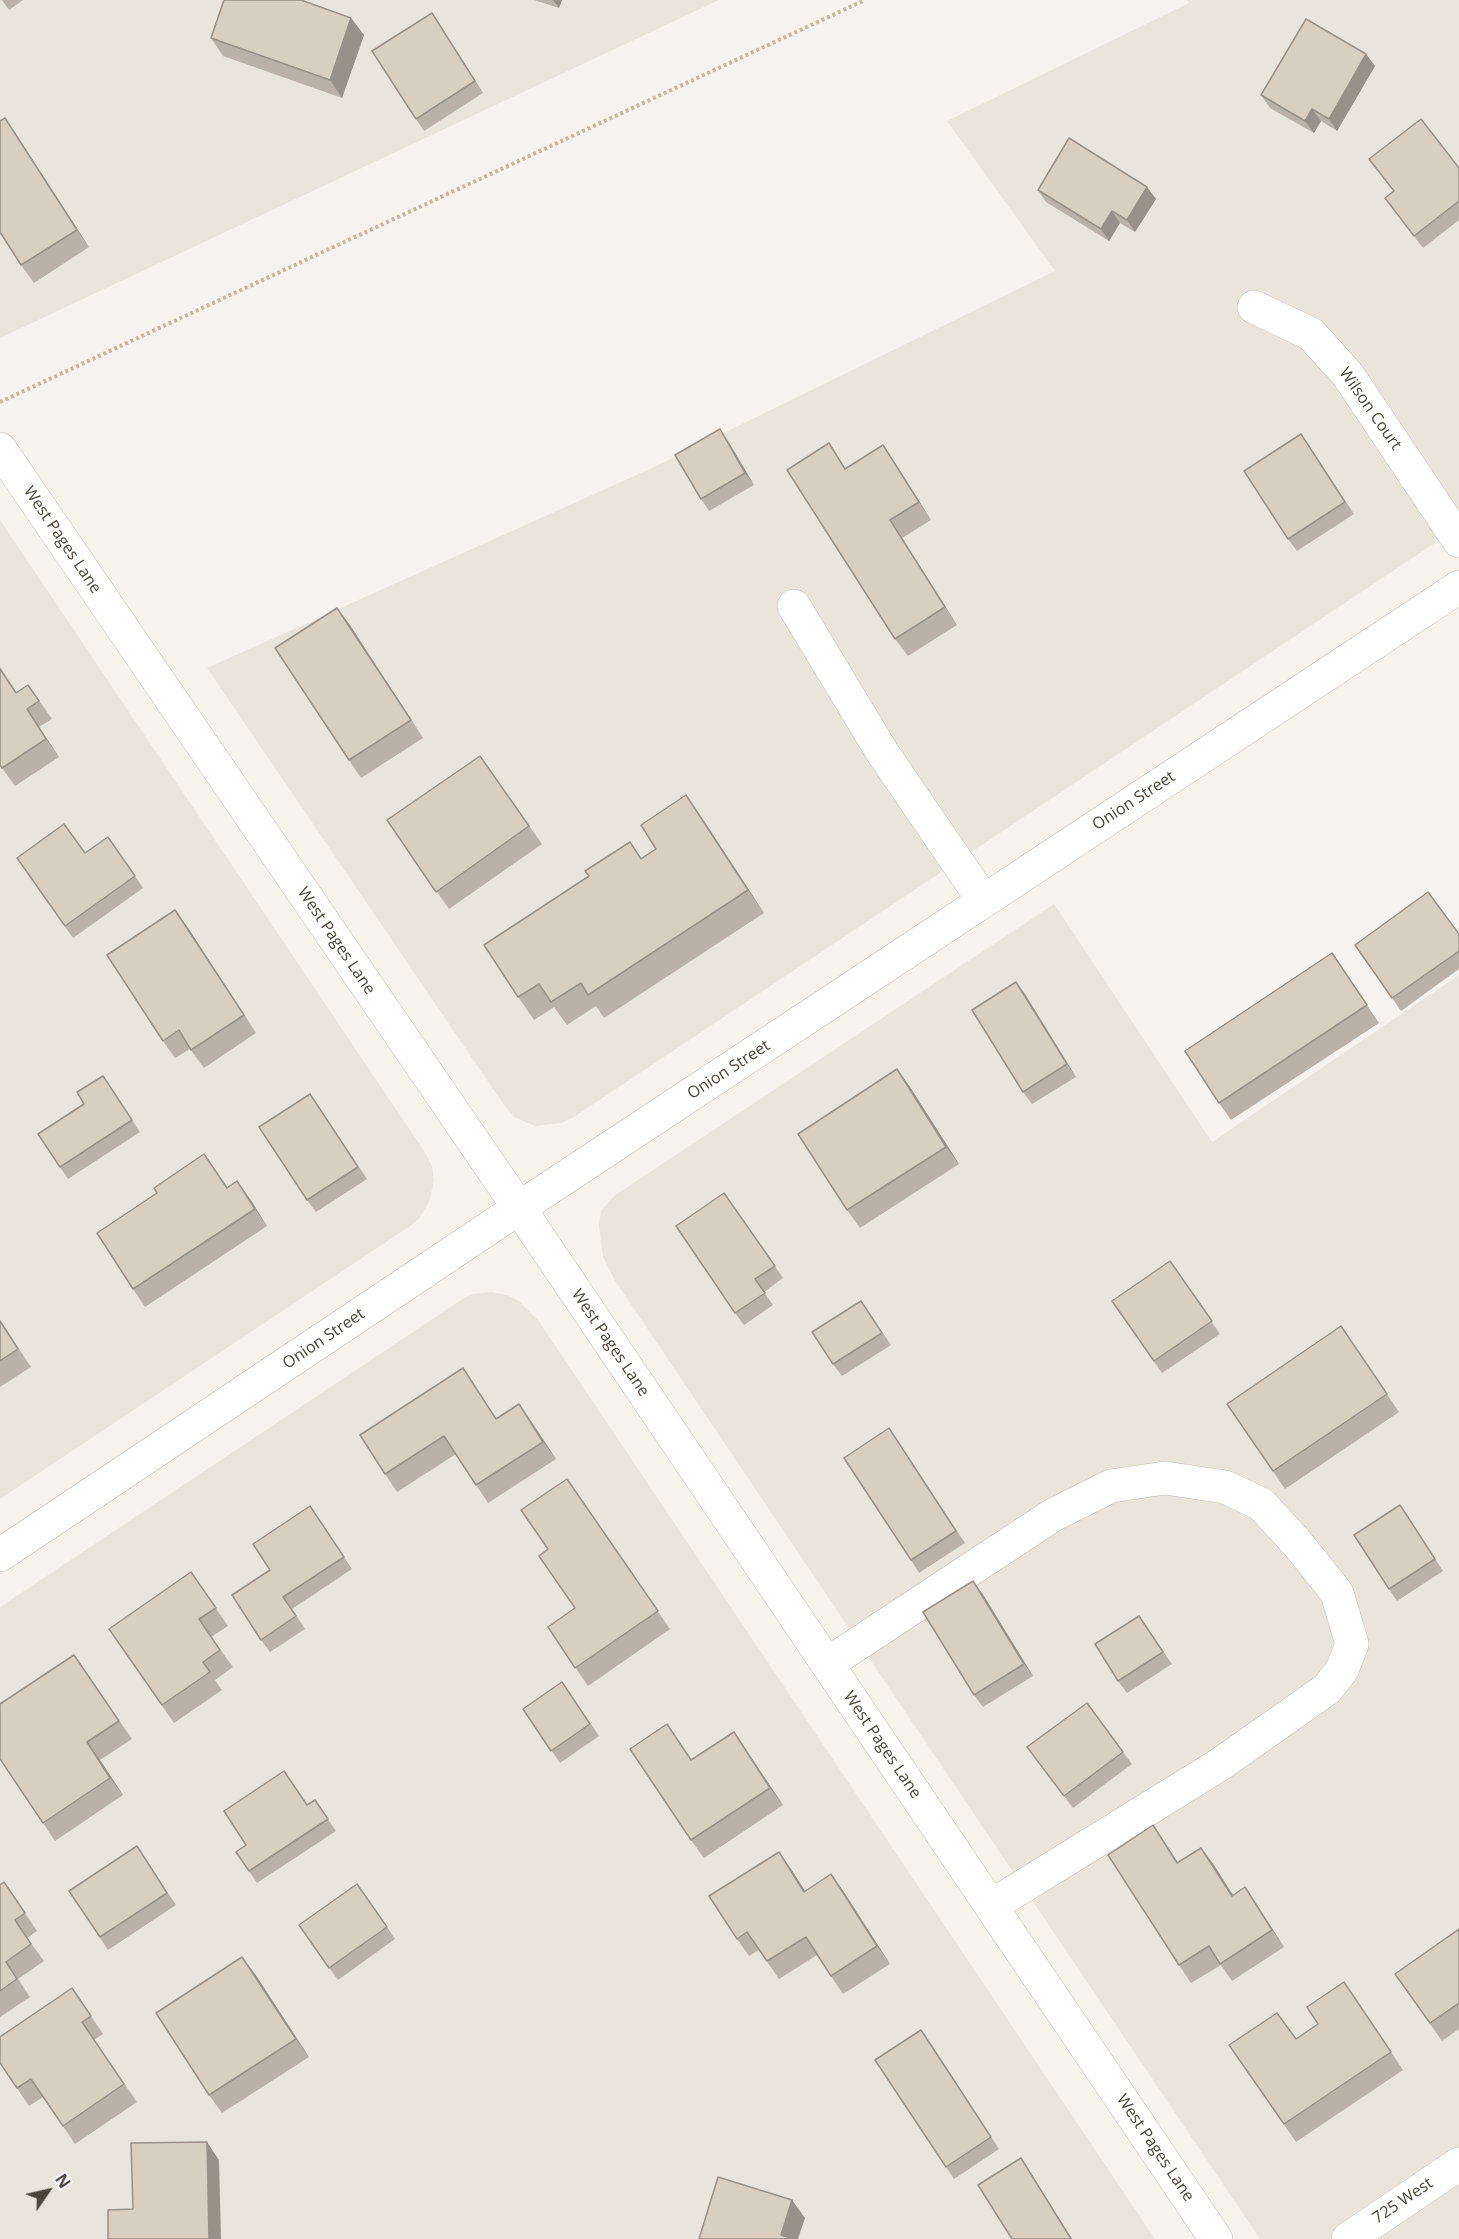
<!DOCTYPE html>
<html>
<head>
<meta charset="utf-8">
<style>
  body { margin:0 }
  #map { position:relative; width:1459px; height:2239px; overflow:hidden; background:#f6f3ec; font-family:"Open Sans",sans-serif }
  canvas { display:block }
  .north { position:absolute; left:18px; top:2161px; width:60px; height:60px; -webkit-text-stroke:4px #fff; paint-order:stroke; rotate:56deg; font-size:16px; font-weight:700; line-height:24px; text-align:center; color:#4b4439 }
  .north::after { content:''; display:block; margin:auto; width:21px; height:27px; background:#4b4439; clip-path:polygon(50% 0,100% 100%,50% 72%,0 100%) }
</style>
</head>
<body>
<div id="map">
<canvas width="1459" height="2239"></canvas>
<div class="north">N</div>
</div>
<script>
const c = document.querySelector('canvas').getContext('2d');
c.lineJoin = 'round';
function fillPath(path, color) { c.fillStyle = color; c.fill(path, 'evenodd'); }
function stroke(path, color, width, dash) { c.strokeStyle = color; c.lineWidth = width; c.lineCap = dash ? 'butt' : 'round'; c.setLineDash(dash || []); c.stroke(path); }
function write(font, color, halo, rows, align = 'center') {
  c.font = font + ' "Open Sans",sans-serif'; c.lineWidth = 4.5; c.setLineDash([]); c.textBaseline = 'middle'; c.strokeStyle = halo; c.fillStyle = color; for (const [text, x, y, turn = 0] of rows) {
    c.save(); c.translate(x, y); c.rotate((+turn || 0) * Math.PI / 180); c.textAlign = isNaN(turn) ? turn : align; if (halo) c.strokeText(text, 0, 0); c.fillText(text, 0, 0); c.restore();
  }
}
fillPath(new Path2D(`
  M0,0H719L0,338Z
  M1187,0H1459V527L574,1117L561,1123L535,1126L514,1117L504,1105L207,668L652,468L1055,271L947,121L1189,3Z
  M0,520L424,1151L432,1166L434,1181L429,1202L419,1219L410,1226L0,1499Z
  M1054,904L1212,1142L1459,975V2239H1260L614,1279L603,1257L599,1226L601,1211L614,1196Z
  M491,1292L507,1295L519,1301L538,1320L1155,2239H0V1607L464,1298L472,1294Z`), '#eae5da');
const minor = new Path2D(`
  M1254,307L1311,334L1348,375L1459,541
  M0,449L519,1208L1216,2239
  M794,606L882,752L984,901
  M0,1555L519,1208L1459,587
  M827,1664L1053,1515L1111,1486L1165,1478L1225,1487L1261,1504L1297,1543L1337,1593L1352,1644L1342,1670L1327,1689L1219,1765L991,1906
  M1348,2239L1459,2164`);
stroke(minor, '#c2bbae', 34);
stroke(new Path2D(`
  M0,402L865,0`), '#c4b79f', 4, [3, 3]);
stroke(minor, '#fff', 33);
fillPath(new Path2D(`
  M2,0H23L9,10Z
  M534,0H562L559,8Z
  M351,18L364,35L342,98L223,56L211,38Z
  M440,25L483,93L424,131L416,119Z
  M1366,54L1375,66L1337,131L1321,121L1314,133L1270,108L1261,95Z
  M17,136L89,247L34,283L21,265Z
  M1369,159L1459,168V220L1423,248L1385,198L1393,191Z
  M1147,187L1156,199L1135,232L1120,223L1109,241L1046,202L1038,190Z
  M1301,434L1354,514L1297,551L1288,539Z
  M728,441L754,485L709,511L701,499Z
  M895,463L931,520L902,538L957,625L908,656L895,639L846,468Z
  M337,608L423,738L361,778L349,760Z
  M0,667L17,693L28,685L52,719L39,727L59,757L15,786L0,765Z
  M480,756L542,844L449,909L387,820Z
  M702,818L764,913L604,1018L596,1006L567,1025L554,1007L534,1020L518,997L589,876L641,858Z
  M108,837L143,888L73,938L17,858L85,853Z
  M188,928L256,1033L204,1068L190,1049L175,1058L163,1041Z
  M1459,934V969L1401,1011L1355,945Z
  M1332,953L1379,1023L1231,1120L1219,1103Z
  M1016,982L1076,1077L1032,1104L1023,1092Z
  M897,1069L910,1087L959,1164L860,1228L847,1210Z
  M103,1076L140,1132L68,1179L60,1167L84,1104Z
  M310,1094L367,1179L316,1212L307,1200Z
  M228,1188L250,1199L267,1226L145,1307L133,1289Z
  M724,1193L783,1278L764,1292L773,1305L744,1325L735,1313Z
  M1170,1261L1220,1334L1162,1373L1112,1301Z
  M861,1301L891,1345L842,1376L833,1364Z
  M0,1320L31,1367L0,1387Z
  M1341,1326L1399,1412L1285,1489L1227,1404Z
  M463,1368L496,1418L519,1404L556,1459L488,1503L456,1454L397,1492L385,1474Z
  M889,1428L965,1543L919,1573L911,1560Z
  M567,1479L670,1629L588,1686L548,1627L575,1608L548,1549Z
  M1400,1505L1443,1571L1397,1601L1389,1589Z
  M310,1506L352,1569L292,1609L305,1629L270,1652L261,1640L270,1570Z
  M191,1572L228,1626L211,1637L233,1667L215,1680L222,1690L174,1723L109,1629Z
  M982,1593L1033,1676L983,1707L974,1695Z
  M1139,1616L1172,1664L1127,1693L1118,1681Z
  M74,1655L132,1739L100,1760L123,1795L55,1841L43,1823Z
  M562,1682L599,1736L560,1763L523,1709Z
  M734,1732L783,1805L704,1858L691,1840L692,1760Z
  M1027,1747L1123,1752L1132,1764L1073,1808Z
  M315,1800L336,1831L257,1883L236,1852Z
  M1165,1843L1178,1863L1201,1848L1233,1895L1257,1905L1284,1947L1232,1981L1221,1965L1191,1983L1179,1965Z
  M137,1846L176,1905L108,1950L69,1891Z
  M791,1869L805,1891L831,1874L890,1964L843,1994L817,1955L779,1979L759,1950L749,1956L737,1939Z
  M4,1882L37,1931L27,1938L44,1961L18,1979L30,1997L0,2017V1885Z
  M299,1925L387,1927L395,1939L338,1980Z
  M1459,1929V2029L1442,2041L1395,1974Z
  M255,1974L309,2057L222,2113L209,2095Z
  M1344,1982L1403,2070L1296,2142L1229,2045L1296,2039L1318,2024Z
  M72,1988L103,2034L94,2040L137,2102L75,2144L43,2097L29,2106L17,2088Z
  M930,2042L999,2149L954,2179L946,2167Z`), '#bab2a6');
fillPath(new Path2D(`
  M553,0H562L559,8Z
  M432,13L440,25L483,93L475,81Z
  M351,18L364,35L342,98L330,80Z
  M1366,54L1375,66L1337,131L1329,119Z
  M1312,109L1321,121L1314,133L1305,121Z
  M5,118L17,136L89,247L77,230Z
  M1147,187L1156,199L1135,232L1127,220Z
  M1112,211L1120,223L1109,241L1101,229Z
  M720,429L728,441L754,485L745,473Z
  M883,445L895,463L931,520L919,502Z
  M890,520L902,538L957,625L945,607Z
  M337,608L350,625L423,738L411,720Z
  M27,709L59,757L46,739Z
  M686,795L702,818L764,913L748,890Z
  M175,910L188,928L256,1033L244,1015Z
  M1016,982L1025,994L1076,1077L1067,1064Z
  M897,1069L910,1087L959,1164L946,1147Z
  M237,1181L250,1199L267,1226L255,1209Z
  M519,1404L531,1421L556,1459L543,1442Z
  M973,1581L982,1593L1033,1676L1024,1664Z
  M734,1732L746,1750L783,1805L770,1788Z
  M87,1742L100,1760L123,1795L110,1778Z
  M1153,1825L1165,1843L1190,1881L1177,1863Z
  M1201,1848L1214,1865L1244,1913L1232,1896Z
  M779,1852L791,1869L817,1910L804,1892Z
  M831,1874L844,1892L890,1964L877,1946Z
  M1245,1887L1257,1905L1284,1947L1272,1930Z
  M242,1957L255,1974L309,2057L296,2039Z
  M207,2142L219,2160L221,2239H209Z
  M1021,2158L1029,2170L1072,2239H1071Z
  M792,2200L805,2218L798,2239H784L781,2235Z`), '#979187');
const building = new Path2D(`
  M224,0H301L351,18L330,80L211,38Z
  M432,13L475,81L416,119L372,51Z
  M1306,19L1366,54L1329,119L1312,109L1305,121L1261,95Z
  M5,118L77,230L21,265L0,232V121Z
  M1421,119L1459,168V201L1414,236L1385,198L1394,191L1369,159Z
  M1069,138L1147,187L1127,220L1112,211L1101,229L1038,190Z
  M720,429L745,473L701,499L675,455Z
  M1301,434L1345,502L1288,539L1244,471Z
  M829,443L845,469L883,445L919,502L890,520L945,607L895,639L787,470Z
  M337,608L411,720L349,760L275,648Z
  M0,669L16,693L28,685L39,701L27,709L46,739L2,768L0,765Z
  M480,756L529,826L436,892L387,820Z
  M686,795L748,890L588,995L581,983L551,1002L539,984L518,997L484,945L589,876L585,871L630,842L641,859L656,849L641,825Z
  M64,824L85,853L108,837L135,876L65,926L17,858Z
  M1428,892L1459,934V951L1392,998L1355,945Z
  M175,910L244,1015L191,1050L179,1030L163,1041L107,955Z
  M1332,953L1367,1005L1219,1103L1185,1051Z
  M1016,982L1067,1064L1023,1092L972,1010Z
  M897,1069L946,1147L847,1210L798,1134Z
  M103,1076L132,1120L60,1167L38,1134L84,1104L77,1092Z
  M310,1094L358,1167L307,1200L259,1127Z
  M204,1154L227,1188L237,1181L255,1209L133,1289L97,1233L157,1193L154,1188Z
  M724,1193L775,1266L755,1279L765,1293L735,1313L676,1226Z
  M1170,1261L1212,1321L1154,1361L1112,1301Z
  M861,1301L882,1333L833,1364L812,1332Z
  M0,1321L18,1349L0,1361Z
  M1341,1326L1387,1394L1273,1471L1227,1404Z
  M463,1368L496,1419L519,1404L543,1442L476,1485L444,1436L385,1474L360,1435Z
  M889,1428L956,1531L911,1560L844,1458Z
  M567,1479L658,1611L575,1668L548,1627L575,1608L539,1556L548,1549L521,1510Z
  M1400,1505L1435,1559L1389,1589L1354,1535Z
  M310,1506L344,1557L283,1597L296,1616L261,1640L232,1595L270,1570L253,1544Z
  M191,1572L216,1608L199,1619L220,1650L203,1662L210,1672L162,1705L109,1629Z
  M973,1581L1024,1664L974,1695L923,1612Z
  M1139,1616L1163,1652L1118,1681L1095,1644Z
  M74,1655L119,1721L87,1742L110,1778L43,1823L0,1759V1704Z
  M562,1682L590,1724L551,1751L523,1709Z
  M1087,1703L1123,1752L1064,1796L1027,1747Z
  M667,1724L691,1760L734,1732L770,1788L691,1840L630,1749Z
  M284,1771L307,1805L315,1800L328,1819L249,1871L236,1852L246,1845L224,1811Z
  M1153,1825L1177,1863L1201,1848L1232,1896L1245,1887L1272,1930L1220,1964L1209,1946L1179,1965L1108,1855Z
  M137,1846L167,1893L100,1937L69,1891Z
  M779,1852L804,1892L831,1874L877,1946L831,1976L806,1937L767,1961L747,1932L737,1939L709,1896Z
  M4,1882L25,1913L15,1920L31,1944L6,1962L17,1979L0,1991V1885Z
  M357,1884L387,1927L329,1968L299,1925Z
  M1459,1929V2003L1430,2023L1395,1974Z
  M242,1957L296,2039L209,2095L156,2013Z
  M1344,1982L1391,2052L1284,2124L1229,2045L1277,2013L1296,2039L1318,2024L1307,2007Z
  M72,1988L91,2016L82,2022L124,2084L63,2126L31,2079L17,2088L0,2063V2037Z
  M921,2030L991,2137L946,2167L875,2060Z
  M207,2142L209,2239H108V2210L133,2209L131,2143Z
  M1021,2158L1071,2239H1012L978,2185Z
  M718,2177L792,2200L781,2235L793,2239H699Z`);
fillPath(building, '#d8cfc1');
stroke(building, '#979187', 1.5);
write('16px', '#4b4439', '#fff', [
  ["Wilson Court",1370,409,55],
  ["West Pages Lane",62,540,56],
  ["Onion Street",1134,801,-33],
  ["West Pages Lane",336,941,56],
  ["Onion Street",729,1070,-33],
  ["Onion Street",324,1339,-34],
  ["West Pages Lane",610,1343,56],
  ["West Pages Lane",882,1745,56],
  ["West Pages Lane",1155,2148,56],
  ["725 West",1403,2201,-34]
]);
</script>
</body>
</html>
